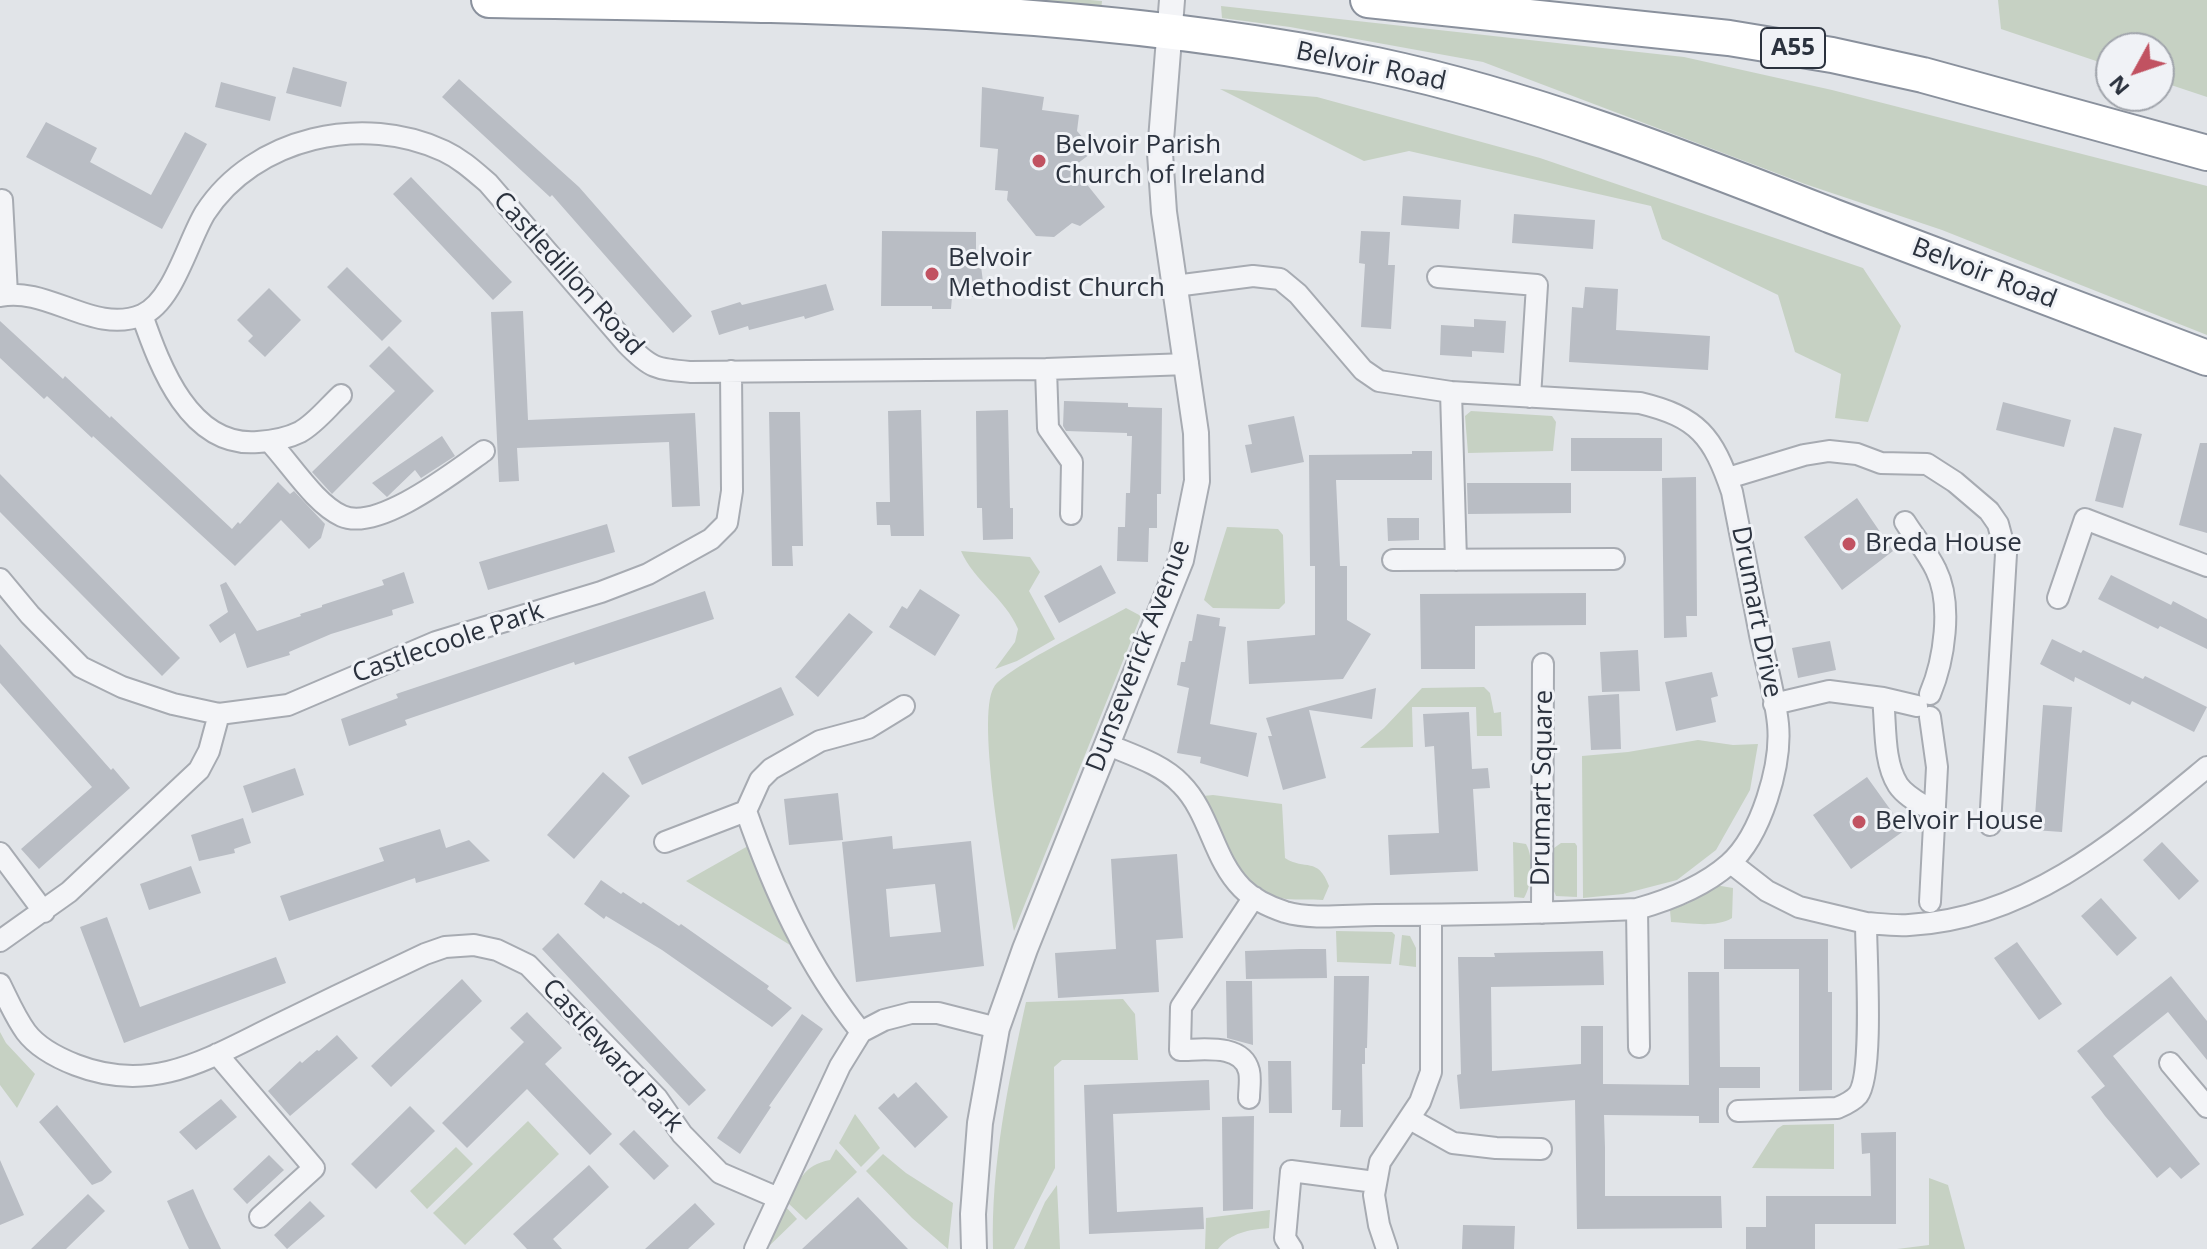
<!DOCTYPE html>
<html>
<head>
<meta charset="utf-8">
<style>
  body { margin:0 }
  #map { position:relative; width:2207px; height:1249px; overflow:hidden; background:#e1e4e8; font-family:"Open Sans",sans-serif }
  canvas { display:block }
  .north { position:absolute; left:2095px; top:32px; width:80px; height:80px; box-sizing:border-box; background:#f0f2f6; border:2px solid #a1a5ac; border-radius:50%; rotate:230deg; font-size:22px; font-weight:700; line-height:32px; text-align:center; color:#2b323e }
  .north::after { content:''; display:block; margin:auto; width:28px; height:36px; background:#c15261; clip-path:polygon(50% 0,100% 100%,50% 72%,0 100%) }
</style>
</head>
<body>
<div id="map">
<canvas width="2207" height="1249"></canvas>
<div class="north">N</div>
</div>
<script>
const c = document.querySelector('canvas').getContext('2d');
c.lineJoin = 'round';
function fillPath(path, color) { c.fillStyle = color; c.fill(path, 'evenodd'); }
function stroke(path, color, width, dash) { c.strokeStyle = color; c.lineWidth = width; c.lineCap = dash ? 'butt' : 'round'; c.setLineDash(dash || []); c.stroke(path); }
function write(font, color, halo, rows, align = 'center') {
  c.font = font + ' "Open Sans",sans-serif'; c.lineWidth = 6; c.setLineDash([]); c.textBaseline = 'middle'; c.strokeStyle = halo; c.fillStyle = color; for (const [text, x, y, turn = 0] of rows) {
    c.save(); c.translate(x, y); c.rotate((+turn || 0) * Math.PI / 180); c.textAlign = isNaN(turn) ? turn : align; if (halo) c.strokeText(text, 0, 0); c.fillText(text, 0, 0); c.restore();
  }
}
fillPath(new Path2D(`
  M950,0H1090L1102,1L1101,11Z
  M1998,0H2207V97L2159,81V48H2111V66L2001,29Z
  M1221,6L1684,57L1832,90L2207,186V335L1942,230L1805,184L1483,62L1290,27L1222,18Z
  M1220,89L1317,97L1540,158L1863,268L1901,326L1868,422L1835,418L1841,374L1795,352L1778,295L1662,239L1651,206L1409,151L1364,161Z
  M1471,411L1552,416L1556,422L1553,451L1468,453L1465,416Z
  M1227,527L1278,529L1283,535L1285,603L1279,609L1213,608L1204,600Z
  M961,551L1030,557L1040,572L1029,591L1055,639L1017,661L995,669L1015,642L1018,629C1005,598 974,581 961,551Z
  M1126,608L1141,616L1014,931C1007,889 975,717 994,687C1004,669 1102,622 1126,608Z
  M1484,687L1490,693L1494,713L1501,712L1502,736H1477L1476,707H1412L1413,747L1360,748L1384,728L1422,688Z
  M1698,740L1733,745L1758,744L1750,790L1716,850L1677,880L1623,894L1583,898L1582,756L1628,752Z
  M1213,795L1282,804L1285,858C1305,871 1318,856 1329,886L1323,900C1311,899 1298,900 1286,899C1235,891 1224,833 1203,796Z
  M1513,842L1526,844C1534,858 1532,885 1524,898L1514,897Z
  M1561,843H1575L1577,846V897L1556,896C1548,879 1549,867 1554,848Z
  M748,846L790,945L686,881Z
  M1715,885L1733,888L1732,918C1716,928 1690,923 1671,922L1670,910L1689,903Z
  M1336,931L1392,932L1395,935L1391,964L1337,962Z
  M1402,935L1410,936L1416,948V967L1399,965Z
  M1123,999L1135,1014L1138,1060H1062L1054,1067L1055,1168L1014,1249H993C991,1164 1008,1084 1026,1002Z
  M0,1032L6,1043L35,1074L17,1108L0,1085Z
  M855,1114L880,1148L861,1167L839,1143Z
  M528,1121L559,1154L465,1245L433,1213Z
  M1834,1124V1169L1752,1168L1777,1129L1783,1125Z
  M456,1147L473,1164L427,1209L410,1191Z
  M836,1149L857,1172L806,1220L788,1203C799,1181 803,1165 830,1160Z
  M883,1154L906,1173L953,1203L948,1249L912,1218L866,1171Z
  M1929,1178L1948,1185L1965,1249H1897L1929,1245Z
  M1057,1185L1060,1249H1024L1045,1202Z
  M785,1206L797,1219L766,1249Z
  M1270,1210L1269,1228C1248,1230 1232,1232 1218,1249H1205L1206,1218Z`), '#c6d1c3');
fillPath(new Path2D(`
  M293,67L347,82L341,107L286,93Z
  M459,79L579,187L692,316L673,333L552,195L550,197L442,97Z
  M221,82L276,97L270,121L215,107Z
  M982,87L1044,97L1042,110L1079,115L1077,131L1090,146V154L1073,167L1105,207L1080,226L1072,223L1054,237L1036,236L1007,200L1008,191L995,190L998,149L980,147Z
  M46,122L97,148L90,162L151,195L185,132L207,144L162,229L26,157Z
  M411,177L512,282L493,300L393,194Z
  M1403,196L1461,200L1459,229L1401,225Z
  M1514,214L1595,220L1593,249L1512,243Z
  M882,231L976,232V260L981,266L983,282L975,291V297H952L951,309H932V306H881Z
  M1361,231L1390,232L1388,265H1395L1391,329L1361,327L1365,264L1359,263Z
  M347,267L402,321L382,341L327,287Z
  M826,284L834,310L805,319L804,316L749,330L748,326L719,335L711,311L740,302L742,305Z
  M1585,287L1618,289L1616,330L1710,336L1708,370L1569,362L1572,307L1583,308Z
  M269,288L301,320L265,357L248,341L253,336L237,320Z
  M523,311L528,420L695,413L700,506L672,507L669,442L517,448L519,481L499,482L491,312Z
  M1474,319L1506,321L1504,353L1472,351V357L1440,355L1441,325L1474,327Z
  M0,321L63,379L65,376L110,418L111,416L232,529L238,522L240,524L278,482L290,494L294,491L325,524L321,538L309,549L281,520L235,566L93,436L92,438L47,396L44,399L0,358Z
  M389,346L434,391L332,494L312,472L395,391L369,366Z
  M1064,401L1128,403V407L1162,408L1161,494H1157V528H1149L1148,562L1117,561L1118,527H1125L1126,493H1130L1132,436H1127V433L1066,431L1063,426Z
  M2003,402L2071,420L2064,447L1996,430Z
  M921,410L924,536H891L890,525H877L876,502H890L888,411Z
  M1008,410L1010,508H1013V539L983,540L982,508H977L976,411Z
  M769,412H800L803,546H792L793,566H772Z
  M1294,416L1304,462L1251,473L1245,445L1252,444L1248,425Z
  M2114,427L2142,434L2123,508L2095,501Z
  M442,436L455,456L421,478L415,470L387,497L372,483Z
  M1571,438H1662V471H1571Z
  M2200,443H2207V533L2179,525Z
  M1412,451H1432V480H1336L1340,566H1347V620L1371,634L1343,679L1249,684L1247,641L1315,635V566H1310L1309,455L1412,454Z
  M0,474L180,658L162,676L0,512Z
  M1696,477L1697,616H1686L1687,637L1664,638L1662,478Z
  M1467,483H1571V513L1468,514Z
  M1857,498L1893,551L1842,590L1804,537Z
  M1387,518H1419V540L1388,541Z
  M607,524L615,552L488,590L479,562Z
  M1101,565L1116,593L1059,623L1044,596Z
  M404,572L414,603L392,610L393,615L331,634L289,652L290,655L247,668L235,633L220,643L209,625L228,612L220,585L226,582L257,631L301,616L300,614L322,607V605L384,585L382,580Z
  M2111,575L2171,605L2173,601L2207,619V649L2160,626L2158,629L2098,599Z
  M920,589L960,615L935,656L889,627L902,606L907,609Z
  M705,591L714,619L575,665L574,662L405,720L407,725L349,746L341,719L398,698L396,694Z
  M1586,593V625L1475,626V669H1421L1420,594Z
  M849,613L873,632L818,697L795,677Z
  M1197,614L1220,618L1219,626L1226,627L1210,724L1257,733L1248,777L1200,763L1201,757L1177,753L1189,688L1177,685L1181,662H1185L1189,641H1192Z
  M2052,639L2081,653L2083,650L2143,679L2145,676L2207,707L2194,732L2132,701L2130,705L2075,677L2074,682L2040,664Z
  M1830,641L1836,670L1798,678L1792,648Z
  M0,644L111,770L113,768L130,788L39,869L21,849L92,787L0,683Z
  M1638,650L1640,691L1602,692L1600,652Z
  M1712,672L1718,696L1711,698L1716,722L1676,731L1665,682Z
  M781,687L794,715L642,785L628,757Z
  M1376,688L1372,719L1309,710L1326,778L1283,790L1268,736H1272L1266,718Z
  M1619,694L1621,749L1591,750L1588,696Z
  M2043,705L2072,707L2062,832L2034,830Z
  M1469,712L1472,769L1488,768L1490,788L1473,789L1478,871L1390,875L1388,835L1439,833L1434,746L1425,747L1423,714Z
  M295,768L304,795L252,813L243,786Z
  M603,772L630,796L574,859L547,835Z
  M1867,777L1905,830L1851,869L1813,815Z
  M838,793L843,840L789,845L784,799Z
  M243,818L251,843L234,849L235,853L199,861L191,835Z
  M440,829L446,848L469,840L490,861L416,883L415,878L289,921L280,896L384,861L379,848Z
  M892,836L893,849L971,841L984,966L856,982L842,842ZM935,884L941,932L890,937L886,889Z
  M2162,842L2199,881L2179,900L2143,860Z
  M1177,854L1183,938L1156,940L1159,992L1058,998L1055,953L1116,949L1111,859Z
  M191,866L201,893L149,910L140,884Z
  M601,880L621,894L623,892L641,904L643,902L679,926L681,924L769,986L767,989L792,1008L772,1027L662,950L606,916L604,919L584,904Z
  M2101,898L2137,938L2117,956L2081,916Z
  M107,917L140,1007L276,957L286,983L124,1043L80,927Z
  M558,933L706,1090L689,1106L542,949Z
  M1724,939H1828V992H1832V1090L1799,1091V969H1724Z
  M2017,942L2062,1004L2039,1020L1994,958Z
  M1300,949H1326L1327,978L1246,979L1245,951Z
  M1603,951L1604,985L1491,987L1492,1071L1581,1064V1026H1603V1084L1689,1085L1688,972H1719L1720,1067H1760V1088H1719V1123H1699V1116L1604,1115L1605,1148V1196H1721L1722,1228L1577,1229L1575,1100L1460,1109L1457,1075L1461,1074L1458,957H1495L1494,953Z
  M1334,976H1369L1367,1048H1365V1064H1362L1363,1127H1340L1341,1110H1332Z
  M2171,976L2207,1021V1060L2168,1012L2113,1056L2200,1164L2181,1179L2170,1167L2157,1178L2105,1116L2091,1097L2105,1086L2077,1051Z
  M462,979L482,1001L391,1087L371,1066Z
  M1226,981H1252L1253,1045L1227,1038Z
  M527,1012L562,1048L545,1064L612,1134L590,1155L527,1089L467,1148L442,1123L524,1042L510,1028Z
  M802,1014L823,1029L769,1106L771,1107L740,1154L717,1138Z
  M337,1035L358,1058L290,1116L268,1091L300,1061L302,1063L317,1050L319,1051Z
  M1268,1061H1291L1292,1113H1269Z
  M1209,1080L1210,1110L1113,1114L1117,1212L1203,1207L1204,1229L1089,1234L1084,1085Z
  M916,1082L948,1117L915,1148L878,1108L894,1093L898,1098Z
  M221,1099L237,1117L196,1150L179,1132Z
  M57,1105L112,1172L102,1181L92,1185L39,1122Z
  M410,1106L435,1131L376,1189L351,1164Z
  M1254,1116L1253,1209L1223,1211L1222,1117Z
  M634,1130L669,1166L654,1180L619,1144Z
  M1896,1132V1224H1815V1249H1746V1227H1766V1196H1871L1870,1153L1862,1154L1861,1133Z
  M269,1155L284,1170L247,1204L233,1189Z
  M0,1160L24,1215L0,1225Z
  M589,1165L609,1187L553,1239L562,1249H527L513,1234Z
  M193,1189L205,1216L221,1249H189L186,1243L167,1201Z
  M88,1194L105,1211L66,1249H31Z
  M858,1197L908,1249H802Z
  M310,1201L325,1216L287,1249L274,1235Z
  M695,1203L715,1224L688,1249H645Z
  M1463,1225L1515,1226L1514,1249H1462Z`), '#b9bdc4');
const minor = new Path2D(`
  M2,200L7,294
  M1438,277L1537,285L1530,397
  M0,296C48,286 94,335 142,315C173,302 188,241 205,213C254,137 364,113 444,151C461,159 474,171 488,183L626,343C651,369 656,369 691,372L1046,369L1188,364
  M142,315C160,367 190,448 258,442C273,441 286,439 300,432C316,423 328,407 341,395
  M1046,369L1048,428L1072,462L1071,514
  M1451,392L1456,560
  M269,441C290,463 315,504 342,516C378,532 454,472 484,451
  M1728,478L1804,455L1829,451L1857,454L1881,463L1927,464L1955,482L1989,511L1998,524L2006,554L1990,825
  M1905,522C1915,538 1928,553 1936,570C1953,604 1944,661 1930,694
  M1393,560L1614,559
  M0,579L30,615L81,667L122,687L173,704L219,714L288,705L436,642L601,592L648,574L711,539L727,523L732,491L731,371
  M2058,598L2085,519L2207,566
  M1883,698C1886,724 1883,762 1898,785C1906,797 1922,804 1934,812
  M1774,704L1829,691L1883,698L1917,706
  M1930,717L1937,767L1930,902
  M1106,744C1132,755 1162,764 1181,784C1210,813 1213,859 1242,888C1253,899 1270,907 1285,912C1312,920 1347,915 1376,915C1463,915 1550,913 1637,909C1669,900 1703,887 1729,864C1761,836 1782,765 1778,724C1775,695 1766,664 1760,635C1751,587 1741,539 1732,492C1713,436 1698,417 1640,403L1451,392L1379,381L1363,370L1298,294L1280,279L1253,276L1175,286
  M665,842L746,811
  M0,853L44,912
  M1731,863L1767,891L1799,907L1866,923C1866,955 1874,1074 1858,1095C1852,1102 1844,1105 1837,1108L1738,1111
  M1637,909L1639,1047
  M1542,913L1543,664
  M1866,923C1880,924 1895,926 1909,925C2028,919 2120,839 2207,767
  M0,941L69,892L199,770L209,751L219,714
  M0,984C8,1000 15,1017 26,1032C38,1048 58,1058 76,1065C153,1095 209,1058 277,1025C326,1001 376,977 425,954L445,947L474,945L497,950L528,965L657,1098L682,1134L720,1173L778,1198
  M861,1032C807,965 774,891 746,811L760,780L771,769L820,741L868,728L904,706
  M217,1054L314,1168L260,1217
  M2170,1063L2207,1107
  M1249,1098C1249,1090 1251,1079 1249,1071C1242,1043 1202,1050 1180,1050L1181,1007L1254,897
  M1410,1119L1453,1143L1496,1148L1541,1149
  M755,1249L840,1066L861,1032L884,1020L911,1013H938L997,1028
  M1292,1249L1285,1238L1291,1171L1375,1182
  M1387,1249L1379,1225L1374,1195L1380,1162L1420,1102L1431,1072V915`);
const tertiary = new Path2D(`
  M974,1249L973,1214L980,1123L997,1028L1025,949L1181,560L1197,481L1196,433L1164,212L1160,153L1172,0`);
const trunk = new Path2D(`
  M489,0C785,5 1085,4 1376,65C1532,98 1684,158 1832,216C1957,264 2082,311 2207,358
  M1368,0L1729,38L1832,55L1923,75L2207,153`);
stroke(minor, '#a7abb2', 24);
stroke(tertiary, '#a7abb2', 28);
stroke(trunk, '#8a919d', 38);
stroke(minor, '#f3f4f7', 20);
stroke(tertiary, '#f3f4f7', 24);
stroke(trunk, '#fff', 34);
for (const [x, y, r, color] of [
  [1039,161,8,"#c15261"],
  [932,274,8,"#c15261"],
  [1849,544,8,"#c15261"],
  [1859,822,8,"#c15261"]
]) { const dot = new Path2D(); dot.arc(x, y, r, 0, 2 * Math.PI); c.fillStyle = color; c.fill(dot); stroke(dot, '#f0f2f6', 3); }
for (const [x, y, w] of [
  [1793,48,64]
]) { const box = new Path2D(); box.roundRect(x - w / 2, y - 20, w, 40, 6); c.fillStyle = '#f0f2f6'; c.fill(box); stroke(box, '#2b323e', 2); }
write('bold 24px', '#2b323e', null, [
  ["A55",1793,48]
]);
write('26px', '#2b323e', '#f0f2f6', [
  ["Belvoir Road",1371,67,12],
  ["Castledillon Road",568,274,48],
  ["Belvoir Road",1984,274,21],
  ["Drumart Drive",1756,612,79],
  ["Castlecoole Park",448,643,-19],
  ["Dunseverick Avenue",1139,656,-69],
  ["Drumart Square",1543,788,-89],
  ["Castleward Park",612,1056,48]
]);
write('26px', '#2b323e', '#f0f2f6', [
  ["Belvoir Parish",1055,146],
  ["Church of Ireland",1055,176],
  ["Belvoir",948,259],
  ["Methodist Church",948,289],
  ["Breda House",1865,544],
  ["Belvoir House",1875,822]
], 'left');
</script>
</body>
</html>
